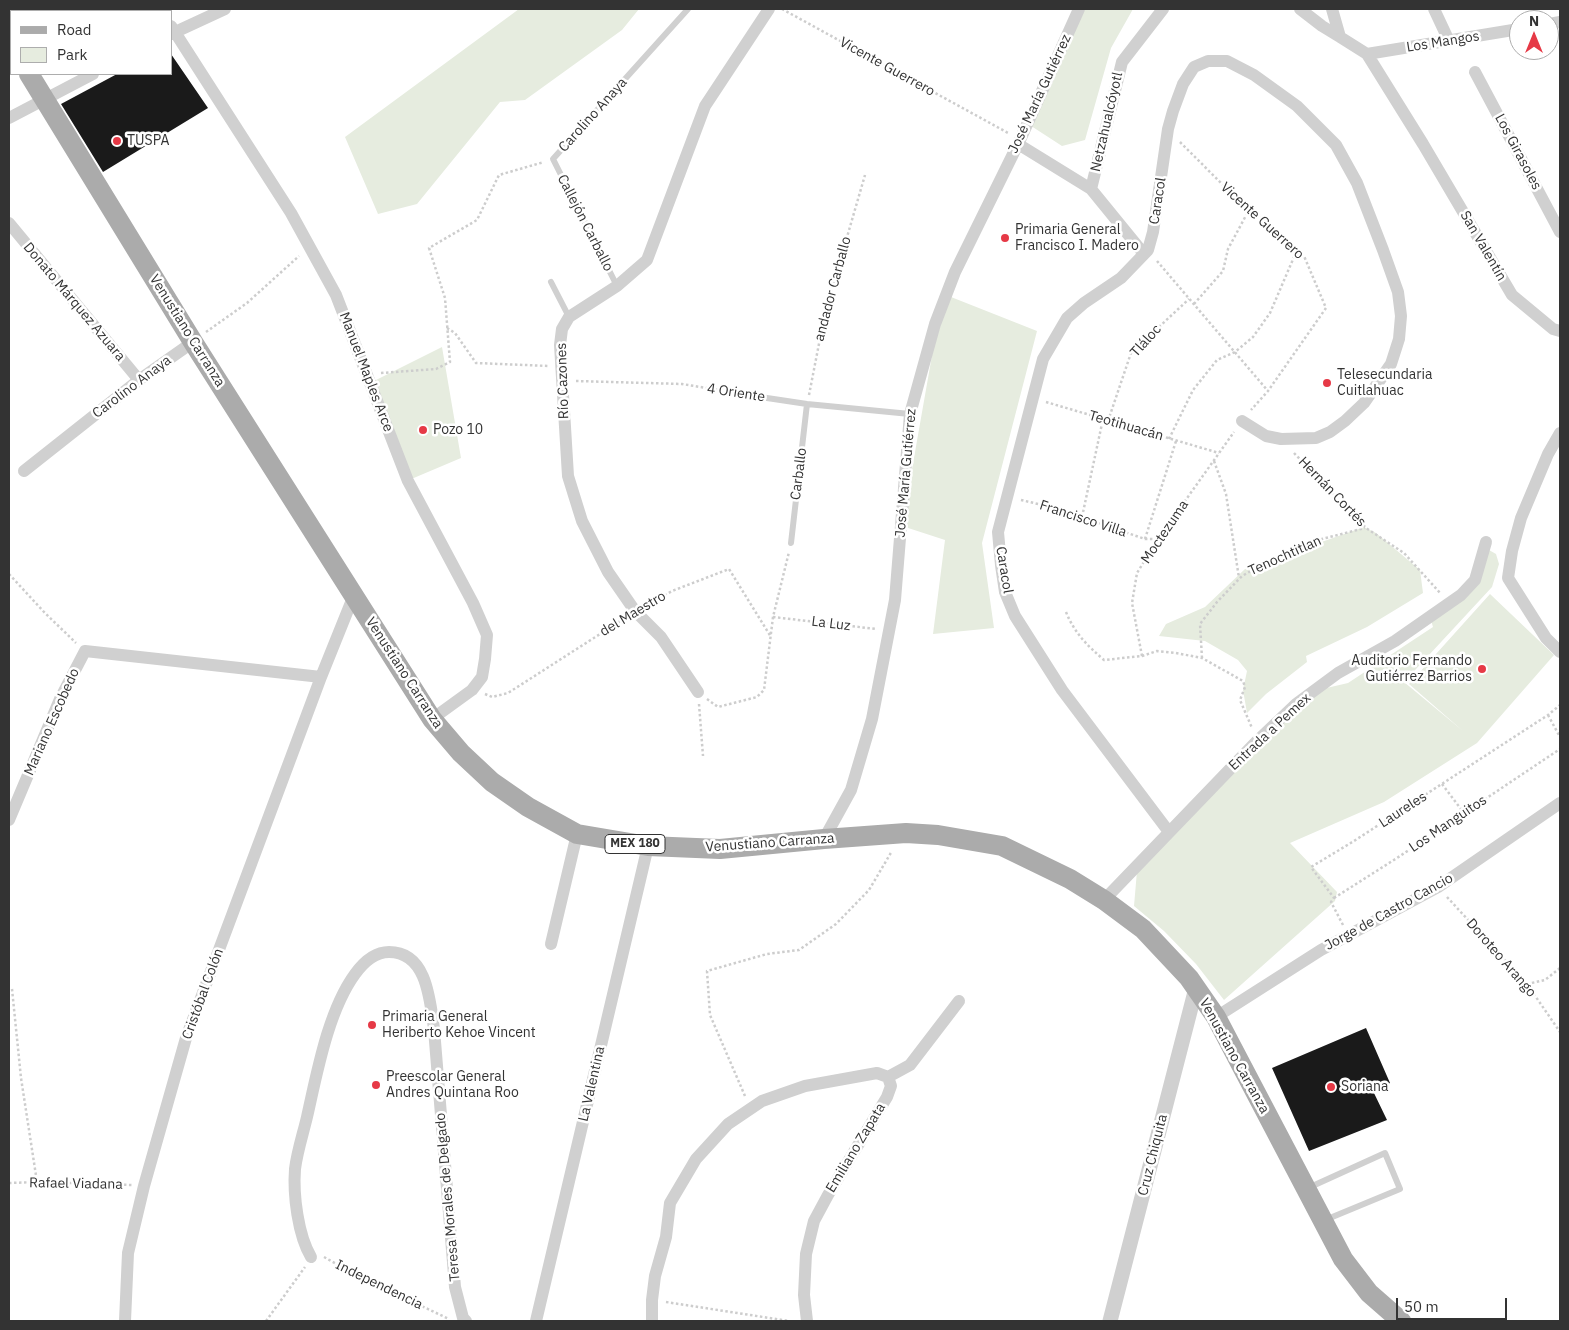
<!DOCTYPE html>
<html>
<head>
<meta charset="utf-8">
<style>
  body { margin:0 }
  #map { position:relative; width:1569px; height:1330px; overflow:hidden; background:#fff; font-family:"IBM Plex Sans",sans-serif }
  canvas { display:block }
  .frame { position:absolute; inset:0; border:10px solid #333; pointer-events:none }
  .legend { position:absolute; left:10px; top:10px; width:162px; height:65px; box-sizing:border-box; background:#fff; border:1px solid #adadad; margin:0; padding:6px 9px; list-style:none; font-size:15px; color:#333 }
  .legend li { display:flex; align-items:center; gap:10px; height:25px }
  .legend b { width:25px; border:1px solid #adadad }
  .north { position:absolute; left:1509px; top:10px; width:50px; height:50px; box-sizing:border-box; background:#fff; border:1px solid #adadad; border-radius:50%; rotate:0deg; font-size:14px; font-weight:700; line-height:20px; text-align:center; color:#333 }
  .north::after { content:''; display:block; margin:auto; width:18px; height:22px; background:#e63946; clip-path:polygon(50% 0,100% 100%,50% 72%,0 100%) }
  .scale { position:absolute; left:1396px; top:1298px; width:111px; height:22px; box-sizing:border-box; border:2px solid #333; border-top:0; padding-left:6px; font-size:15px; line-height:18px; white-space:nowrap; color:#333; -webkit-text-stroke:4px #fff; paint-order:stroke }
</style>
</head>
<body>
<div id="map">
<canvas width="1569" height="1330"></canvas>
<div class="frame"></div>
<ul class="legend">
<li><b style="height:6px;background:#ababab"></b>Road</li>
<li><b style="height:14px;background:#e6ecdf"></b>Park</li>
</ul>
<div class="north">N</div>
<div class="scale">50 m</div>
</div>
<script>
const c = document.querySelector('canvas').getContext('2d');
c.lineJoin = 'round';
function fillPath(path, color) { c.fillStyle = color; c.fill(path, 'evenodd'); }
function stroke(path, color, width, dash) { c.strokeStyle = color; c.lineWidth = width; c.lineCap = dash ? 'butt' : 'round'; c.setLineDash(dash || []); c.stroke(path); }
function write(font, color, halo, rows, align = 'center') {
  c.font = font + ' "IBM Plex Sans",sans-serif'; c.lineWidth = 5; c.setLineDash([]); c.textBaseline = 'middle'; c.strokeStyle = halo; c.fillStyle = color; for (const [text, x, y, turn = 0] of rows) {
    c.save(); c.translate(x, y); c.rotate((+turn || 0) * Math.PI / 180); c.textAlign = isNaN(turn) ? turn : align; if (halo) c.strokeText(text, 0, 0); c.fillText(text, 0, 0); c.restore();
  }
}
fillPath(new Path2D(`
  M519,9H639L622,30L525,100L500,102L417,204L378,214L345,137Z
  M1081,9H1133L1111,48L1085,140L1062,146L1025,122Z
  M951,297L1037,331L982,543L994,628L933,634L945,540L902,526L937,327Z
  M442,347L461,458L409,480L372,382Z
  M1364,527L1376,533L1420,570L1423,593L1367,627L1306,656L1307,662L1266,694L1247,713L1243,690L1247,671L1238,660L1205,641L1159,636L1166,624L1205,607L1245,569Z
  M1489,550L1496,554L1499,564L1492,587L1404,682L1463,731L1409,684L1490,594L1554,655L1477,743L1384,802L1290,843L1337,892L1335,901L1224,1000L1196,964L1164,931L1134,906L1137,871L1273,729L1318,690L1348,683L1433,627L1430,617L1474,579Z`), '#e6ecdf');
fillPath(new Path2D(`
  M171,54L208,108L103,172L61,104L117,74H171Z
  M1366,1028L1390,1083L1373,1091L1387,1120L1309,1151L1272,1068Z`), '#1a1a1a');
stroke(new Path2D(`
  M782,9L1010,134
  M1180,142L1225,187L1304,256L1326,308L1268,391L1251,410
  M1157,261L1268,391
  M1194,304L1223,271L1228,249L1250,208
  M447,328L455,333L476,363L549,366
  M206,332L247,303L299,256
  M381,373L436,369L450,362L445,298L429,248L477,220L499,175L544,162
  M576,381L682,384L737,393
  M809,395L825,313L865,175
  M1046,402L1219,453
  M1108,421L1131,353L1189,299
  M1169,439L1193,390L1217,360L1235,352L1253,337L1270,313L1297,250
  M1294,453L1366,528L1404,553L1441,594
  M1214,461L1226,494L1239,578
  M1021,500L1051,507L1145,539H1158
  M1082,517L1103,419
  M1145,539L1176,441
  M9,574L44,612L76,643
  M647,605L672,591L729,569L771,637
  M1066,612C1075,634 1087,645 1104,660L1142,656L1157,651L1176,653L1202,658L1243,681L1245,687L1240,700L1252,728
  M773,617L876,629
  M1142,656L1132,603L1137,573L1158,539L1234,432
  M1202,658L1200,624L1217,602L1242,576L1274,558L1318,540L1365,528
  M485,694L492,697L508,693L625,618
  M707,699L718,707L757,697L764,690L773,617L789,552
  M699,704L703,756
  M1548,715L1560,737
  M1442,784L1464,813
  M1447,897L1527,984L1560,1032
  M1334,898L1397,858L1560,749
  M1343,925L1331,902L1334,898L1311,867L1354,841L1548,715L1560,705
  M1527,984L1545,980L1560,968
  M12,989L21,1078L37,1182
  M745,1096L710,1015L707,971L767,954L799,950L836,924L869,890L892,851
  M9,1183L37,1182L132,1185
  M324,1257L354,1274L449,1319
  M666,1302L789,1321
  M266,1321L305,1267`), '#cdcdcd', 2.5, [2.5, 2.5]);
stroke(new Path2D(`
  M551,282L569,317
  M617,286L553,159L688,9
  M747,395L807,404L910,414
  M791,543L807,404
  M1308,1188L1385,1153L1400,1189L1325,1220`), '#d0d0d0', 6);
stroke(new Path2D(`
  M160,9L162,11
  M1300,9L1322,26L1340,37
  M1332,9L1340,37L1367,54L1423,144L1512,295L1553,329L1560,331
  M1434,9L1449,41
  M1549,24L1560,22
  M171,26L291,213L336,295L408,481L473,603L487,635L485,659L482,677L472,690L432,719
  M171,34L225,9
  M1367,54L1519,29
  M1475,72L1560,232
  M9,118L93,74
  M1018,144L1091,189L1144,254
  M1091,189L1122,62L1163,9
  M9,223L139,380
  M1560,433L1548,454L1521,518L1512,551L1508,578L1546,638L1560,652
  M24,471L139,380L193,342
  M698,692L661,637L635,611L608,572L582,521L568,476L560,345L562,329L569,317L617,286L647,260L705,106L769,9
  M9,820L60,699L85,651L321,677
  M1169,832L1062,690L1015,616L1005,592L1001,565L998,532L1043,359L1067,318L1084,303L1121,278L1148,250L1153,232L1168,129L1173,111L1183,84L1194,67L1208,61H1227L1254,75L1297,106L1336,145L1357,183L1383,250L1398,292L1401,316L1399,339L1391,364L1364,403L1345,421L1330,432L1316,438L1281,439L1266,436L1242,421
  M824,839L851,790L872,719L895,600L910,414L935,324L955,272L1020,140L1079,9
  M1104,900L1257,741L1296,704L1338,673L1395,641L1461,595L1475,580L1486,542
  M551,944L577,834
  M1216,1017L1321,950L1438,887L1560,803
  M888,1077L910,1065L959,1001
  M311,1257C298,1235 293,1195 295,1169C297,1152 303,1134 307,1117C317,1073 328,1011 355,974C363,963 374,952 389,952C427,952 430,1000 434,1029L455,1287L463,1318L466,1321
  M125,1321L128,1253L144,1186L186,1038L321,677L354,595
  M536,1321L648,846
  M652,1321V1300L655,1276L666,1237L670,1203L696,1159L728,1124L762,1101L805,1086L877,1073L888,1077
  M807,1321L804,1295L806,1254L814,1221L828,1195L887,1097L891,1086L888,1077`), '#d0d0d0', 12);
stroke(new Path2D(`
  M1110,1321L1196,988`), '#d0d0d0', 15);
stroke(new Path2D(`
  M9,42L11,45
  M29,74L193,342L432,719L461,753L492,782L528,807L577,834L648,846L720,849L824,839L906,833L938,835L1002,846L1070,879L1104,900L1143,929L1189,978L1216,1017L1343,1259L1369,1293L1401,1321`), '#ababab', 20);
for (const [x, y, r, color] of [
  [117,141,5,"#e63946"],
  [1005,238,5,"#e63946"],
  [1327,383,5,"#e63946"],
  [423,430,5,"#e63946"],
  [1482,669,5,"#e63946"],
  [372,1025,5,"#e63946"],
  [376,1085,5,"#e63946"],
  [1331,1087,5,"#e63946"]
]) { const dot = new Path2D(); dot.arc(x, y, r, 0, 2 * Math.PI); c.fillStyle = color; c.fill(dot); stroke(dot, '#fff', 2); }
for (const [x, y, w] of [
  [635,844,60]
]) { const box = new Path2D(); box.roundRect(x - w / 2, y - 9.5, w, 19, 4); c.fillStyle = '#fff'; c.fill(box); stroke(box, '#333', 1); }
write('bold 12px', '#333', null, [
  ["MEX 180",635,844]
]);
write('14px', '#333', '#fff', [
  ["Los Mangos",1443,42,-9],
  ["Vicente Guerrero",887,67,29],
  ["José María Gutiérrez",1040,94,-65],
  ["Carolino Anaya",593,115,-48],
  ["Netzahualcóyotl",1107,122,-77],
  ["Los Girasoles",1518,152,62],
  ["Caracol",1158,201,-81],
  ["Vicente Guerrero",1262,221,42],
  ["Callejón Carballo",585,223,63],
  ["San Valentín",1483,246,60],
  ["andador Carballo",833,289,-75],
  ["Donato Márquez Azuara",74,302,50],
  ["Venustiano Carranza",187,331,58],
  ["Tláloc",1146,341,-48],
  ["Manuel Maples Arce",366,372,69],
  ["Río Cazones",563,381,-92],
  ["Carolino Anaya",132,387,-37],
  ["4 Oriente",736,393,9],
  ["Teotihuacán",1126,426,16],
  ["José María Gutiérrez",906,473,-85],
  ["Carballo",799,474,-83],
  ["Hernán Cortés",1332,492,46],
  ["Francisco Villa",1083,519,18],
  ["Moctezuma",1165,532,-56],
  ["Tenochtitlan",1285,556,-24],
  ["Caracol",1004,570,81],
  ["del Maestro",633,614,-31],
  ["La Luz",831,624,7],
  ["Venustiano Carranza",404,673,57],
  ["Mariano Escobedo",52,722,-66],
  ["Entrada a Pemex",1270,732,-43],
  ["Laureles",1403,810,-33],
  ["Los Manguitos",1448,824,-34],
  ["Venustiano Carranza",770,843,-4],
  ["Jorge de Castro Cancio",1389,912,-29],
  ["Doroteo Arango",1501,958,49],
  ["Cristóbal Colón",203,994,-70],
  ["Venustiano Carranza",1234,1056,61],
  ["La Valentina",592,1084,-77],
  ["Emiliano Zapata",856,1148,-59],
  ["Cruz Chiquita",1153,1155,-76],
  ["Rafael Viadana",76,1184,1],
  ["Teresa Morales de Delgado",448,1197,-95],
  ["Independencia",379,1285,26]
]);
write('14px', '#333', '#fff', [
  ["TUSPA",127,141],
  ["Primaria General",1015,230],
  ["Francisco I. Madero",1015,246],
  ["Telesecundaria",1337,375],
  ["Cuitlahuac",1337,391],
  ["Pozo 10",433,430],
  ["Auditorio Fernando",1472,661,"right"],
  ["Gutiérrez Barrios",1472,677,"right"],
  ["Primaria General",382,1017],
  ["Heriberto Kehoe Vincent",382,1033],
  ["Preescolar General",386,1077],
  ["Andres Quintana Roo",386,1093],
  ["Soriana",1341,1087]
], 'left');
</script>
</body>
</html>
